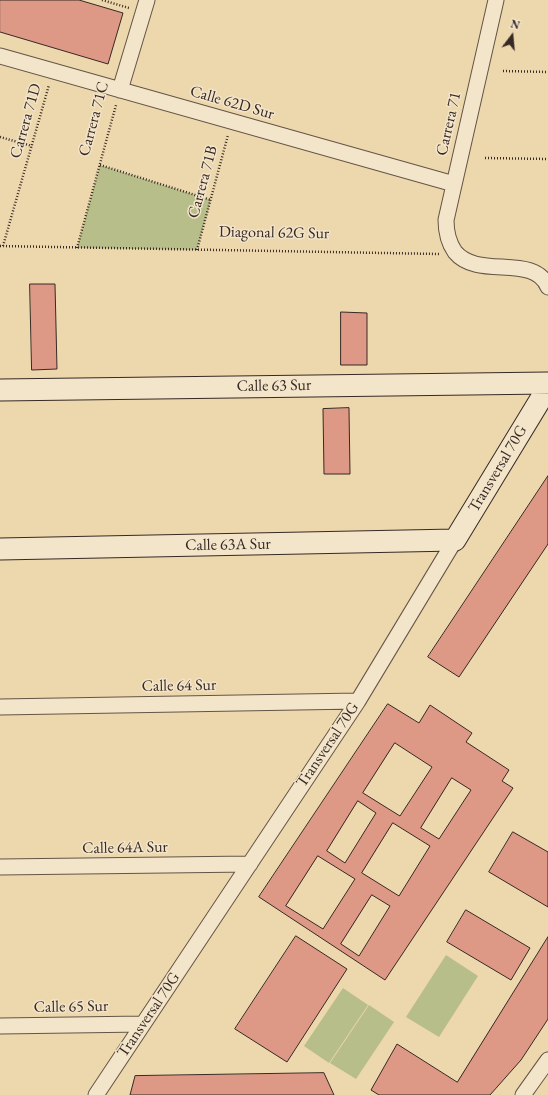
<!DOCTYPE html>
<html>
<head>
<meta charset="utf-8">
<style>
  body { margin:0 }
  #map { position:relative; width:548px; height:1095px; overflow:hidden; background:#edd7ad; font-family:"EB Garamond",serif }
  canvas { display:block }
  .north { position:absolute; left:492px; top:16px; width:40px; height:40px; -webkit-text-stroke:3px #f3e5ca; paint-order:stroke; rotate:16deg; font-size:11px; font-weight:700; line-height:16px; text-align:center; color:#372924 }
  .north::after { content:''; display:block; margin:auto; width:14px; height:18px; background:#372924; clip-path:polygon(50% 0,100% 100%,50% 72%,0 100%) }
</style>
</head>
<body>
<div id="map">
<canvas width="548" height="1095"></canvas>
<div class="north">N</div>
</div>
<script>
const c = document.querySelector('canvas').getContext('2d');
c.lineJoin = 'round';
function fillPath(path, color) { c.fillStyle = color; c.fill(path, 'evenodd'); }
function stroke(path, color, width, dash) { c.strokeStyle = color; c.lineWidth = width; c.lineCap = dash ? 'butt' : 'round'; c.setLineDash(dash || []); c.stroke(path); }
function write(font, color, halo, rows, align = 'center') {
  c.font = font + ' "EB Garamond",serif'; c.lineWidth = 3; c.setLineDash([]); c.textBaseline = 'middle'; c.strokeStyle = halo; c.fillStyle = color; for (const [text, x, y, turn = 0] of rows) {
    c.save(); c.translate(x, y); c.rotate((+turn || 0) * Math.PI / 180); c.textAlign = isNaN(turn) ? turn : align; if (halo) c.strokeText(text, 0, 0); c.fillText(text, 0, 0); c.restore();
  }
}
fillPath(new Path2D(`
  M100,165L211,200L197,250L77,248Z
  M446,955L478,976L439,1037L406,1017Z
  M343,988L368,1005L329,1063L304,1046Z
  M369,1005L394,1022L356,1079L330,1063Z`), '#b8be8a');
const building = new Path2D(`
  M0,0H79L123,13L108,64L0,32Z
  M30,284H55L57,369L32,370Z
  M341,312L367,313V365H341Z
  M349,408L350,474H324L323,409Z
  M548,476V544L459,677L428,657Z
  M388,704L419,723L430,705L472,733L466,742L509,770L502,781L513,788L385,980L259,897ZM395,743L432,767L400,816L363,793ZM452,778L471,790L439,839L421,828ZM358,801L376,813L345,863L327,851ZM393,823L430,846L399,896L362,873ZM318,856L355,879L323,929L286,906ZM372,895L390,906L359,956L341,944Z
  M513,832L548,852V907L489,872Z
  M466,910L530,948L511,980L447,942Z
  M296,936L347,969L287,1062L235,1029Z
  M548,937V1019L521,1060L490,1095H379L371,1090L397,1044L457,1082Z
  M324,1073L334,1095H130L135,1076Z`);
fillPath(building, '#de9886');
stroke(building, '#372924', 1);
const street = new Path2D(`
  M496,0L446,220C446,232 448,242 455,252C478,280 534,253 548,287
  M0,56L454,184
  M120,90L147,0
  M0,707L358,701
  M0,867L250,864
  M0,1026L143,1024
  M96,1095L358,701L455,540
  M523,1095L548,1060`);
const secondary = new Path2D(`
  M0,390L548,383
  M0,549L455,540L548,387`);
stroke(street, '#645446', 17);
stroke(secondary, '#372924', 23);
stroke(new Path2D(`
  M102,0L129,8
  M503,71L548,72
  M0,137L32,146
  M485,158L548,159
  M100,165L211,200
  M0,246L439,254
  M3,246L49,85
  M77,248L116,105
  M197,250L228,135`), '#372924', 2.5, [1, 2]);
stroke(street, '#f3e5ca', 15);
stroke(secondary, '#f3e5ca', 21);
write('16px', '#372924', '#f3e5ca', [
  ["Calle 62D Sur",232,103,16],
  ["Carrera 71C",94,119,-75],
  ["Carrera 71D",26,121,-74],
  ["Carrera 71",449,124,-77],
  ["Carrera 71B",203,182,-75],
  ["Diagonal 62G Sur",274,233,1],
  ["Calle 63 Sur",274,386,-1],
  ["Transversal 70G",498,469,-59],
  ["Calle 63A Sur",228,545,-1],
  ["Calle 64 Sur",179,686,-1],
  ["Transversal 70G",328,745,-56],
  ["Calle 64A Sur",125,848,-1],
  ["Calle 65 Sur",71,1007,-1],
  ["Transversal 70G",149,1015,-56]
]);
</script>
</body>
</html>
